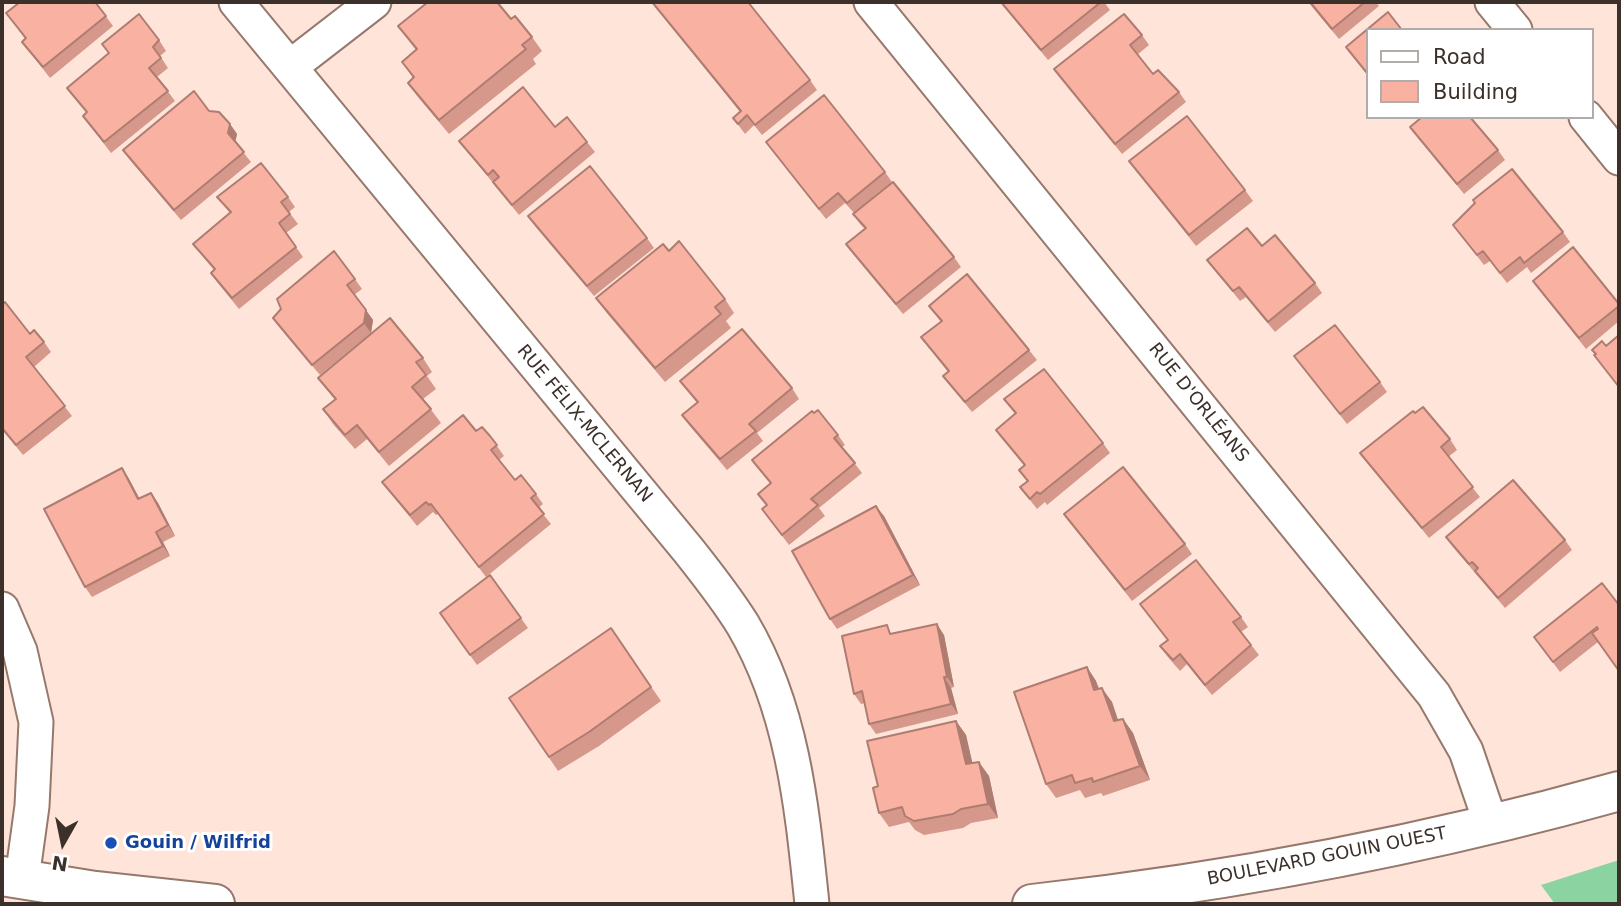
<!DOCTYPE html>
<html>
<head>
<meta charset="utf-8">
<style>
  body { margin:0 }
  #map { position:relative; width:1621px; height:906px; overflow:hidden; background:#ffe4d9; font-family:"DejaVu Sans",sans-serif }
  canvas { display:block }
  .frame { position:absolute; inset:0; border:4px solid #3c302a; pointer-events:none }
  .legend { position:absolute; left:1366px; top:28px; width:228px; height:91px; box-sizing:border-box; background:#fff; border:2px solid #b1acaa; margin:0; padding:9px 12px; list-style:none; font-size:21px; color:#3c302a }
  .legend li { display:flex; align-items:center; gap:14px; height:35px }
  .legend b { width:35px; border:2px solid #b1acaa }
  .north { position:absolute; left:28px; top:808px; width:70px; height:70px; -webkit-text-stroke:5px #fff; paint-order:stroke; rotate:189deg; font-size:19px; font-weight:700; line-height:28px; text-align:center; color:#3c302a }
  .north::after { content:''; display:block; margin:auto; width:24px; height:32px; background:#3c302a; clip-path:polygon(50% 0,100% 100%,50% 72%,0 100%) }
</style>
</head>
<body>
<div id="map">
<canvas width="1621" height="906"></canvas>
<div class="frame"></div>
<ul class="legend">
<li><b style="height:9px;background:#fff"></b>Road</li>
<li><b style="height:19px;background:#f9b1a2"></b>Building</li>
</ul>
<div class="north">N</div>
</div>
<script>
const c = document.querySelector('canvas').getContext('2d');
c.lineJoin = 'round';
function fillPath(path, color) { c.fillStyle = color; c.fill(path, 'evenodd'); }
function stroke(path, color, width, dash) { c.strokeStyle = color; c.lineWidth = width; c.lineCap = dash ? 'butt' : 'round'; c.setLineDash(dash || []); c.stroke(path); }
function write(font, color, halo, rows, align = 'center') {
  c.font = font + ' "DejaVu Sans",sans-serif'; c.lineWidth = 6; c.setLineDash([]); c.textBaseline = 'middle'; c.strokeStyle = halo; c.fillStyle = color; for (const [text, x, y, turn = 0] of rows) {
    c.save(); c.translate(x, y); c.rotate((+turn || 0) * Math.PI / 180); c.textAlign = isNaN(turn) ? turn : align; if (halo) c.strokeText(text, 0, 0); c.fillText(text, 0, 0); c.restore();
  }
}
fillPath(new Path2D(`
  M1619,860V904H1555L1541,885Z`), '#8bd3a0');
const minor = new Path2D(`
  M236,2L689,551C708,575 727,599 743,625C793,710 802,808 812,904
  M871,2L1434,695L1466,751L1491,824
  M1492,2L1515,30
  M290,67L374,2
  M1586,117L1619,158
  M2,609L20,651L36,722L32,806L22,879`);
const secondary = new Path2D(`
  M2,876L95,891L215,904
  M1032,904C1230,882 1426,845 1619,791`);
stroke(minor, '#96786c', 37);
stroke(secondary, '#96786c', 42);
stroke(minor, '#fff', 33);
stroke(secondary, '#fff', 38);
fillPath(new Path2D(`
  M20,2H98L96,3L113,26L50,78L22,42L25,39L6,13Z
  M652,2L810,80L817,90L762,135L754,125L745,134L733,118L740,112Z
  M1000,2H1104L1110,10L1048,60Z
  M1308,2H1376L1379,6L1339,39Z
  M511,19L532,37L542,51L533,59L536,64L449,134L418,97L408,83L413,78L402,62L416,50L398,26Z
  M1142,35L1149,45L1137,55L1153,74L1179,92L1186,102L1122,154L1054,69Z
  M159,40L166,51L160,56L168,68L157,77L175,101L111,153L83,116L87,113L67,88L109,54L102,44Z
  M209,111L230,124L237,134L235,142L251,162L181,220L130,160L123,150Z
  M555,127L587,142L595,152L519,215L459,141Z
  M1410,127L1498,150L1505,160L1464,194Z
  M766,142L885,172L892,182L873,197L954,257L961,267L903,314L854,255L846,244L865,229L860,224L853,214L854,213L845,203L826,219Z
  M1129,161L1245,190L1253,201L1196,246Z
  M217,197H288L295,207L289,212L298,224L286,233L303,257L239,309L218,283L211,273L214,270L193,244L230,213Z
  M1473,200L1563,232L1570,242L1531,273L1527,267L1507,283L1490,261L1484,265L1453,225L1475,203Z
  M528,216L647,238L654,248L594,296L535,226Z
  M1262,246L1315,283L1322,293L1275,332L1246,297L1240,301L1207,260Z
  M669,251L725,299L734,313L726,321L731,328L665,382L606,312L596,298Z
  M355,279L362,289L354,295L373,320L371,333L320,375L281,329L273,318Z
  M1533,281L1619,304V321L1586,349Z
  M2,305L30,334L44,342L51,352L34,367L72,416L23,455L2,429Z
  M929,306L1029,350L1037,360L972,412L943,376L948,372L921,337L941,322Z
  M1294,356L1380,382L1387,392L1347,424Z
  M423,358L432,372L427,376L436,389L423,399L441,423L389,466L367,439L355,449L333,424L323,409L335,400L318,378Z
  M680,381L792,388L799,399L757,433L763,441L727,470L689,425L682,415L697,403Z
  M1004,399L1103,443L1110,453L1047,505L1045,502L1037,509L1020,487L1027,481L1019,470L1024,465L996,430L1015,414Z
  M814,413L838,435L845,445L842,447L862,473L819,508L825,516L789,545L762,509L766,505L758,494L771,483L752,460Z
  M1415,413L1450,439L1457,450L1448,457L1480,497L1429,538L1360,453Z
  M476,431L490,436L504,456L499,460L515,480L536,494L543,504L538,508L551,524L486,577L438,514L436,515L433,512L417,526L382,482Z
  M122,468L129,479L140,499L151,493L158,503L175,536L163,542L170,556L92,597L85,587Z
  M1064,514L1185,544L1192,554L1132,601Z
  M884,516L920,585L837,629L830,619Z
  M1446,537L1565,540L1572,550L1505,608L1453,547Z
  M490,575L528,628L477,665L440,613Z
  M1602,583L1598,642L1560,672L1534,637Z
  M1140,604L1241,617L1248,627L1241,632L1259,655L1212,695L1187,664L1180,671L1167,656L1160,646L1167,640Z
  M611,628L661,701L599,746L558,771L509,698Z
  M893,633L944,635L954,687L951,688L958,714L876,734L869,724L865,703L861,704L854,694Z
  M1087,667L1096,681L1099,688L1112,702L1118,720L1123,719L1133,733L1150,780L1103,796L1101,793L1085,798L1080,790L1056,798L1046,784Z
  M956,721L966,735L972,763L989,776L998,818L971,823L963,828L924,835L915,830L909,822L889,827L879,813L878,786Z`), '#d6988b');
fillPath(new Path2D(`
  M230,124L237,134L235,143L228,133Z
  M366,310L373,320L371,333L364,323Z
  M122,468L129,479L145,510L138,499Z
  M151,493L158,503L175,536L168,525Z
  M876,506L884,516L920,585L913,575Z
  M156,532L163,542L170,556L163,546Z
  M937,624L944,635L954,687L947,677Z
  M1087,667L1096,681L1103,704L1094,690Z
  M944,677L951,688L958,714L951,704Z
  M1102,688L1112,702L1123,735L1114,721Z
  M1123,719L1133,733L1150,780L1140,766Z
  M956,721L966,735L976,778L966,764Z
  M979,762L989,776L998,818L988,804Z`), '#ae7c71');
const building = new Path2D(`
  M20,2H95L106,16L43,67L22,42L26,38L6,13Z
  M428,2H497L511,19L515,16L532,37L522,45L526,49L439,120L408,83L414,77L402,62L417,49L398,26Z
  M652,2H748L810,80L755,125L747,115L738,124L733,118L741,111Z
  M1001,2H1101L1041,50Z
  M1310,2H1365L1332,29Z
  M1388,12L1402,30H1367V73L1346,47Z
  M139,14L159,40L153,47L161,58L149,68L168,91L104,142L83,116L87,112L67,88L109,53L102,44Z
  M1124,14L1142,35L1130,45L1153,74L1158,70L1179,92L1115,144L1054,69Z
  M523,87L555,127L567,117L587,142L512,205L493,182L499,177L493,170L488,175L459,141Z
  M194,91L209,111L219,112L230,124L228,133L244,152L174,210L123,150Z
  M824,95L885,172L847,203L838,193L819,209L766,142Z
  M1187,116L1245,190L1189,235L1129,161Z
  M1422,117H1470L1498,150L1457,184L1410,127Z
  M261,163L288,197L281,202L290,214L279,223L296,247L232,298L211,273L215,269L193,244L231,212L217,197Z
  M590,166L647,238L587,286L528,216Z
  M1512,169L1563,232L1524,263L1520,257L1500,273L1483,251L1477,255L1453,225L1475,203L1473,200Z
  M893,182L954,257L896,304L846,244L866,228L853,214Z
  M1247,228L1262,246L1275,235L1315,283L1268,322L1239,287L1233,291L1207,260Z
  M679,241L725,299L715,307L721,314L655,368L596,298L663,244L669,251Z
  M1573,247L1619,304V306L1579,338L1533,281Z
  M334,251L355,279L347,285L366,310L364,323L312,365L273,318L281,309L277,299Z
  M967,274L1029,350L965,402L943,376L949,371L921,337L942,321L929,306Z
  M5,302L30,334L34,330L44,342L26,357L65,406L16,445L2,428V305Z
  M390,318L423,358L416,362L426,375L412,387L431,409L379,452L357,425L345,435L323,409L336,399L318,378Z
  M1335,325L1380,382L1340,414L1294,356Z
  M742,329L792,388L749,424L756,431L720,459L682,415L698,402L680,381Z
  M1619,335V387L1594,355L1596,354L1592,350L1602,341L1606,346Z
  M1044,369L1103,443L1040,494L1037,492L1030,499L1020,487L1028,481L1019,470L1025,465L996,430L1016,413L1004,399Z
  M1423,407L1450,439L1441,447L1473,487L1422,528L1360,453L1413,411L1415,413Z
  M818,410L838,435L834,438L855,463L811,499L818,505L782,535L762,509L767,505L758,494L771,483L752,460L812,411L814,413Z
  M463,415L476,431L482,427L490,436L497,445L491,450L515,480L521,475L536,494L531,498L544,514L479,567L431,504L429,505L426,502L410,515L382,482Z
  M1123,467L1185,544L1125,590L1064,514Z
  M122,468L138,499L151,493L168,525L156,532L163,546L85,587L44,509Z
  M1513,480L1565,540L1498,598L1475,571L1478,568L1472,562L1469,564L1446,537Z
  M876,506L913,575L830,619L792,551Z
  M1196,560L1241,617L1233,622L1251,645L1205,685L1180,654L1173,660L1160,646L1168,640L1140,604Z
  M490,575L521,618L470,655L440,613Z
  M1602,583L1619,605V671L1592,633L1598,629L1597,627L1553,662L1534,637Z
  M937,624L947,677H944L951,704L869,724L862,691L854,694L842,636L887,625L890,634Z
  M611,628L651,687L589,732L549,757L509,698Z
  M1087,667L1094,690L1102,688L1114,721L1123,719L1140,766L1093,782L1092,778L1075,783L1072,775L1046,784L1014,692Z
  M956,721L966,764L979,762L988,804L961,809L953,814L914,821L905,816L902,807L879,813L873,788L878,786L867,741Z`);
fillPath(building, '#f9b1a2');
stroke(building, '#ae7c71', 2);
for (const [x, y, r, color] of [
  [111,843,7,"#1a4fb4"]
]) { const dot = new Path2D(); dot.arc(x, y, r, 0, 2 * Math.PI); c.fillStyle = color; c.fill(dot); stroke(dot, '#fff', 2.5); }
write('18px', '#3c302a', '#fff', [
  ["RUE D'ORLÉANS",1198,403,51],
  ["RUE FÉLIX-MCLERNAN",584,424,50],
  ["BOULEVARD GOUIN OUEST",1327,857,-11]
]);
write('bold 18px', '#164399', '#fff', [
  ["Gouin / Wilfrid",125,843]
], 'left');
</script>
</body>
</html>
